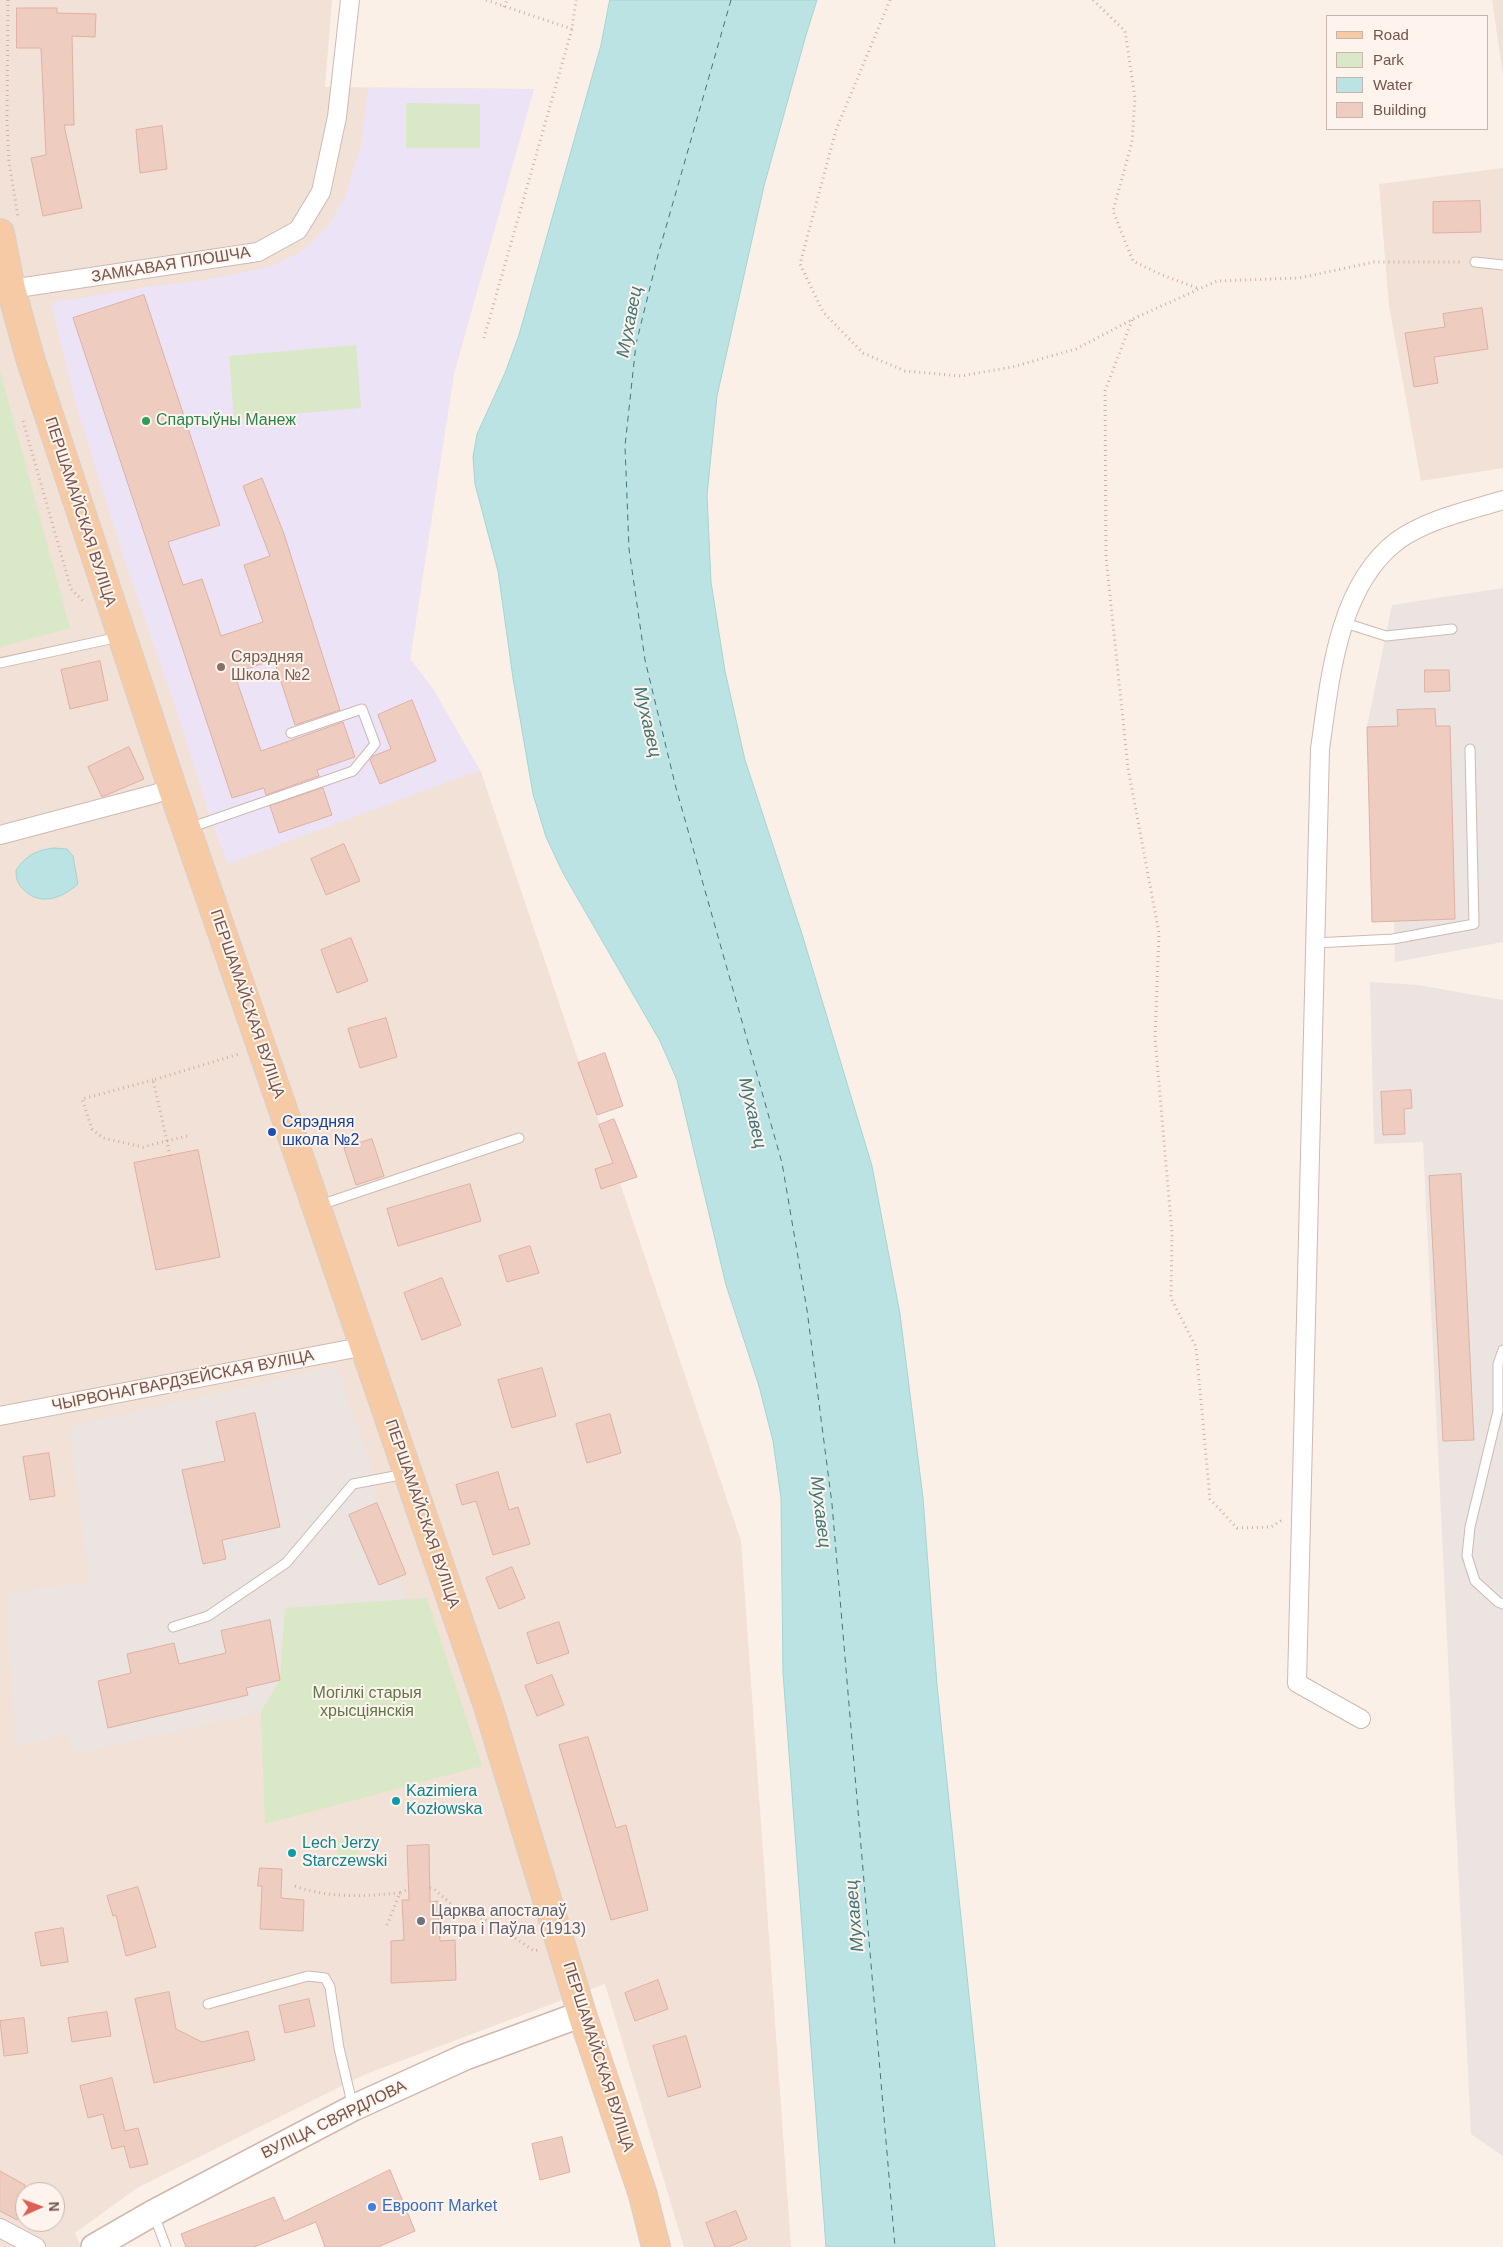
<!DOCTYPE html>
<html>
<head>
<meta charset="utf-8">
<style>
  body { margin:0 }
  #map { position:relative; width:1503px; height:2247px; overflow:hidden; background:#fbf0e7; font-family:Helvetica,sans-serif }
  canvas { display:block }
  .legend { position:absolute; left:1326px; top:15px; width:162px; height:115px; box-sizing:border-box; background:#fef4ed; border:1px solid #c6b4ad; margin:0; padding:6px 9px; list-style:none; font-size:15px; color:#73554d }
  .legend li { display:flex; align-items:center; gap:10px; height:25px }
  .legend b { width:25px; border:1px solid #c6b4ad }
  .north { position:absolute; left:15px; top:2182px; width:50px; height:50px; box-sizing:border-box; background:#fef4ed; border:1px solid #c6b4ad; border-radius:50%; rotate:88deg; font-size:14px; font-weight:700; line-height:20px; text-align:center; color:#73554d }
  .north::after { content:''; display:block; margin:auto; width:18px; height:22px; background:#dc5e55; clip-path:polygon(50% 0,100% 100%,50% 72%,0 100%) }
</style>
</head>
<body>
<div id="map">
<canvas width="1503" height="2247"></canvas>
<ul class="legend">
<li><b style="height:6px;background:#f5caa4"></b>Road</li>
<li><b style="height:14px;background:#d9e8c6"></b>Park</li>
<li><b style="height:14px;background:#bce3e3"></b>Water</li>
<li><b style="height:14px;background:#eeccc0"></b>Building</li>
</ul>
<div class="north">N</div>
</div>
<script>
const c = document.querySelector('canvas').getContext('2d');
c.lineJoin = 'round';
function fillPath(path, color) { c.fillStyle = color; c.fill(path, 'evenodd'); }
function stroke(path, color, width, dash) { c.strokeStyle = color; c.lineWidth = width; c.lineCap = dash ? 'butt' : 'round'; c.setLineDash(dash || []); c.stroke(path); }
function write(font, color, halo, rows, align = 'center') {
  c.font = font + ' Helvetica,sans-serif'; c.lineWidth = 4; c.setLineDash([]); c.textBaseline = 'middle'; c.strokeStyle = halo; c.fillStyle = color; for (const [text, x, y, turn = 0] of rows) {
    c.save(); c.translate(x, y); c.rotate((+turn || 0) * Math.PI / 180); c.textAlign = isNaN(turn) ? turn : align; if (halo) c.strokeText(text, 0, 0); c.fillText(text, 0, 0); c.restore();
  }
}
fillPath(new Path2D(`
  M0,0H332L325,87L534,89L454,373L410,659L433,689L481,772L741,1541L791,2247H684L605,1984L366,2074L137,2188L75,2233L81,2247H0ZM25,2192H55V2222H25Z
  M1492,0H1503V75Z
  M1503,168V468L1421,481L1389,306L1379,184Z`), '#f2e1d6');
fillPath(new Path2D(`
  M1503,588V942L1395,962L1394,921L1372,922L1367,727L1392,605Z
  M1370,982L1418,985L1503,1000V2156L1471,2134L1423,1142L1374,1144Z
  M336,1366L371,1465L377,1503L406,1574L398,1578L407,1599L285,1608L280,1680L261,1712L73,1754L67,1734L15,1747L6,1593L89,1582L69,1427Z`), '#ebe4e0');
fillPath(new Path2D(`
  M368,88L534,89L454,373L410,659L433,689L481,772L466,775L228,864L211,820L175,706L125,562L76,405L51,303L146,287L201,281L269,267L301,252L328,225L344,199L361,145Z`), '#ede3f7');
fillPath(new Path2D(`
  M406,103L480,104V148H406Z
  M356,345L361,408L234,419L229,356Z
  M0,371L70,628L0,647Z
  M427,1598L482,1766L265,1824L261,1712L280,1680L285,1608Z
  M336 1848a12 12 0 1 1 24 0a12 12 0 1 1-24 0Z`), '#d9e8c6');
const water = new Path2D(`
  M610,0H817L806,35L764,186L717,396L707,495L711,582L725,671L745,760L802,934L872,1166L900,1314L923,1498L937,1685L995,2247H826L783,1673L781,1498L773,1441L759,1386L726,1285L677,1080L660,1041L563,873L546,837L533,794L513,678L498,571L475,484L473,457L477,434L505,373L519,335L601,45Z
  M54,848L67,849L73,856L78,884C61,899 39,907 22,888C17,882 16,878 16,870C27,855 36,850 54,848Z`);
fillPath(water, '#bce3e3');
stroke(water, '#a3d4d4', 1);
stroke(new Path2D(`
  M731,0L658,255L636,344L625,446L629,549L645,660L676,788L782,1163L807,1310L832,1504L895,2247`), '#427677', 1, [6, 5]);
const building = new Path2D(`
  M17,8H57V13L96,14L95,37L72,36L74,125H64L82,208L43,216L31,158L46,155L41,48H17Z
  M162,126L167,169L140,173L136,130Z
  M1480,201L1481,232L1433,233V202Z
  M144,295L220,525L168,542L183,585L202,579L221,636L263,622L244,565L270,556L243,486L262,478L284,534L340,710L295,725L274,660L234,673L261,751L343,722L355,757L317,770L319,776L266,795L264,788L232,798L73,318Z
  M1482,308L1488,349L1434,357L1438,383L1414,387L1405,333L1445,327L1443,314Z
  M100,661L108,700L70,709L61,670Z
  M1425,670H1449L1450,691L1425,692Z
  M412,700L436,761L380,784L370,760L373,756L391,749L378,715Z
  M1435,709L1436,726H1450L1455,919L1372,922L1367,727L1398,726L1397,710Z
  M129,747L144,779L102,797L88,767Z
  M323,788L332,815L279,833L270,806Z
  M344,844L360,881L326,895L311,859Z
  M351,938L368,981L337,993L321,950Z
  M386,1018L397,1057L360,1068L348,1029Z
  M605,1053L623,1106L597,1115L578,1063Z
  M1411,1090L1412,1108L1404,1109L1405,1134L1383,1135L1381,1092Z
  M614,1119L637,1177L601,1189L595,1169L613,1163L599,1125Z
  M372,1139L384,1176L356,1185L344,1148Z
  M198,1150L220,1257L156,1270L134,1163Z
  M1461,1174L1474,1440L1443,1441L1429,1176Z
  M470,1184L481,1221L398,1246L387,1209Z
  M530,1246L539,1273L507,1282L499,1256Z
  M442,1278L461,1325L422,1340L404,1293Z
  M542,1368L556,1416L512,1428L498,1380Z
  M255,1413L280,1527L222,1540L226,1559L203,1564L182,1470L225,1461L216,1422Z
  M610,1414L621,1453L587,1463L576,1424Z
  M49,1453L55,1496L30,1500L23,1457Z
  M498,1472L509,1510L518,1507L530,1544L493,1555L476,1501L462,1505L456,1485Z
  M377,1503L406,1574L379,1585L349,1515Z
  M512,1567L525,1598L499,1609L486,1578Z
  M270,1620L280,1680L246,1688L248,1695L108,1728L98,1681L131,1673L127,1654L174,1643L179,1664L226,1653L221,1631Z
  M559,1622L569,1653L537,1664L527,1633Z
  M552,1675L564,1705L537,1716L525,1686Z
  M588,1737L616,1828L626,1825L648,1910L611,1920L559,1745Z
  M429,1845L430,1902L438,1901L440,1941L455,1940L456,1980L391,1983V1941L404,1940L402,1900H409L407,1846Z
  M260,1868L282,1869L281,1898L304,1900L303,1931L260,1929L262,1886H258Z
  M138,1887L156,1947L126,1956L116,1915L113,1916L107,1896Z
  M63,1928L68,1962L41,1966L35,1933Z
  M658,1980L668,2009L635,2021L625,1993Z
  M169,1992L176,2029L202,2042L248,2031L255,2060L154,2083L135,1999Z
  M309,1999L315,2026L285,2033L279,2006Z
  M107,2012L111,2036L72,2042L68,2018Z
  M24,2018L28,2053L4,2056L0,2021Z
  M686,2036L701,2087L668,2097L653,2046Z
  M112,2078L125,2131L138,2128L148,2164L130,2168L124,2146L112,2149L103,2114L88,2118L80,2086Z
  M562,2137L570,2172L540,2180L532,2144Z
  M390,2170L415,2231L378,2247H325L316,2222L254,2247H186L181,2234L274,2197L284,2221Z
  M0,2171L25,2185V2205L17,2220L0,2211Z
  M736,2211L747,2239L728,2247H715L706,2223Z`);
fillPath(building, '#eeccc0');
stroke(building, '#e0b0a2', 1);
const service = new Path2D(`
  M1475,262L1503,265
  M1345,623L1386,636L1452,629
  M0,663L119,637
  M189,828L353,771L375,744L362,709L291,733
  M1315,943L1393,939L1474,924L1470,749
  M320,1205L519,1138
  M1503,1350L1498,1364V1411L1470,1527L1467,1556L1475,1581L1498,1602L1503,1604
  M173,1627L208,1616L286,1563L353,1484L405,1474
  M208,2004L308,1976L325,1978L330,1987L339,2048L353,2107
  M154,2215L166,2247`);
const minor = new Path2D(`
  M11,289L258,252L298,230L321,192L337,117L350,0
  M0,835L155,794L172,787
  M0,1416L366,1346
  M1361,1719L1297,1683L1320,749C1330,680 1337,587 1397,541C1428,519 1468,511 1503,500
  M0,2228L36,2247`);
const secondary = new Path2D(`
  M94,2247L153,2213L353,2108L465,2057L582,2014`);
const primary = new Path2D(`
  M0,233L11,289L30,358L172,787L488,1706L582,2014L643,2195L656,2247`);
stroke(service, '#ceb9b1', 11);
stroke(minor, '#ceb9b1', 20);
stroke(secondary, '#d0b8ae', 28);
stroke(primary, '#d8cfcd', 30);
stroke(new Path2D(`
  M8,0L7,122L9,162L18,217
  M486,0L572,29
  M890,0L836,130L800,264L823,312L863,353L905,371L961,376L1012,367L1076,349L1137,317L1217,281L1299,278L1374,262H1462
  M1093,0L1125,31L1135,98L1132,142L1113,211L1133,261L1162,275L1200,289
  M504,7L507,0
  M1132,320L1105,391L1106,557L1128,768L1159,933L1155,1038L1172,1233L1171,1298L1196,1347L1210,1499L1237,1528L1271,1527L1282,1520
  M484,338L572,29L576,0
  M23,421L71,589L85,603
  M153,1080L82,1099L92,1129L103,1138L143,1147L167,1141L153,1080L239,1054
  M170,1156L167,1141L191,1135
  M295,1886C331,1899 364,1896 400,1893
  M430,1888L434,1889L456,1908L493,1923L534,1951L538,1950
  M387,1925L400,1893L408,1889`), '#d3afa3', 3, [1, 4]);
stroke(service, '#fff', 9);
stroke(minor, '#fff', 18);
stroke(secondary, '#fff', 25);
stroke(primary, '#f5caa4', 28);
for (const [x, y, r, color] of [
  [146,421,5,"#2e9e5b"],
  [221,667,5,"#8d6e63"],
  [272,1132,5,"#1a4fb4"],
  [396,1801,5,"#0f9aa8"],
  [292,1853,5,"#0f9aa8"],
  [421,1921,5,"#6b7280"],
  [372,2207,5,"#3f7fe0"]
]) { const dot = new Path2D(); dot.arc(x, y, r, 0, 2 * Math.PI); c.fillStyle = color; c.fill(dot); stroke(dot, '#fef4ed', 2); }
write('16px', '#73554d', '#fef4ed', [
  ["ЗАМКАВАЯ ПЛОШЧА",171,265,-9],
  ["ПЕРШАМАЙСКАЯ ВУЛІЦА",80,512,72],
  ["ПЕРШАМАЙСКАЯ ВУЛІЦА",247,1004,71],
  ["ЧЫРВОНАГВАРДЗЕЙСКАЯ ВУЛІЦА",183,1381,-11],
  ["ПЕРШАМАЙСКАЯ ВУЛІЦА",422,1514,71],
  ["ПЕРШАМАЙСКАЯ ВУЛІЦА",598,2057,72],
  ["ВУЛІЦА СВЯРДЛОВА",334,2120,-26]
]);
write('16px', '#27864d', '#fef4ed', [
  ["Спартыўны Манеж",156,421]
], 'left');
write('16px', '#785e54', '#fef4ed', [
  ["Сярэдняя",231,658],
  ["Школа №2",231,676]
], 'left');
write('16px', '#164399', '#fef4ed', [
  ["Сярэдняя",282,1123],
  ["школа №2",282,1141]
], 'left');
write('16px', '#5c7846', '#fef4ed', [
  ["Могілкі старыя",367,1694],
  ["хрысціянскія",367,1712]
]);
write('16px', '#0d838f', '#fef4ed', [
  ["Kazimiera",406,1792],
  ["Kozłowska",406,1810],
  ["Lech Jerzy",302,1844],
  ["Starczewski",302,1862]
], 'left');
write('16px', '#5b616d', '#fef4ed', [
  ["Царква апосталаў",431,1912],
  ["Пятра і Паўла (1913)",431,1930]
], 'left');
write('16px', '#366cbe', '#fef4ed', [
  ["Евроопт Market",382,2207]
], 'left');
write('italic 18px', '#427677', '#fef4ed', [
  ["Мухавец",630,322,-79],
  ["Мухавец",647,722,77],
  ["Мухавец",752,1113,77],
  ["Мухавец",820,1512,83],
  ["Мухавец",855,1916,-95]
]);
</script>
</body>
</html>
